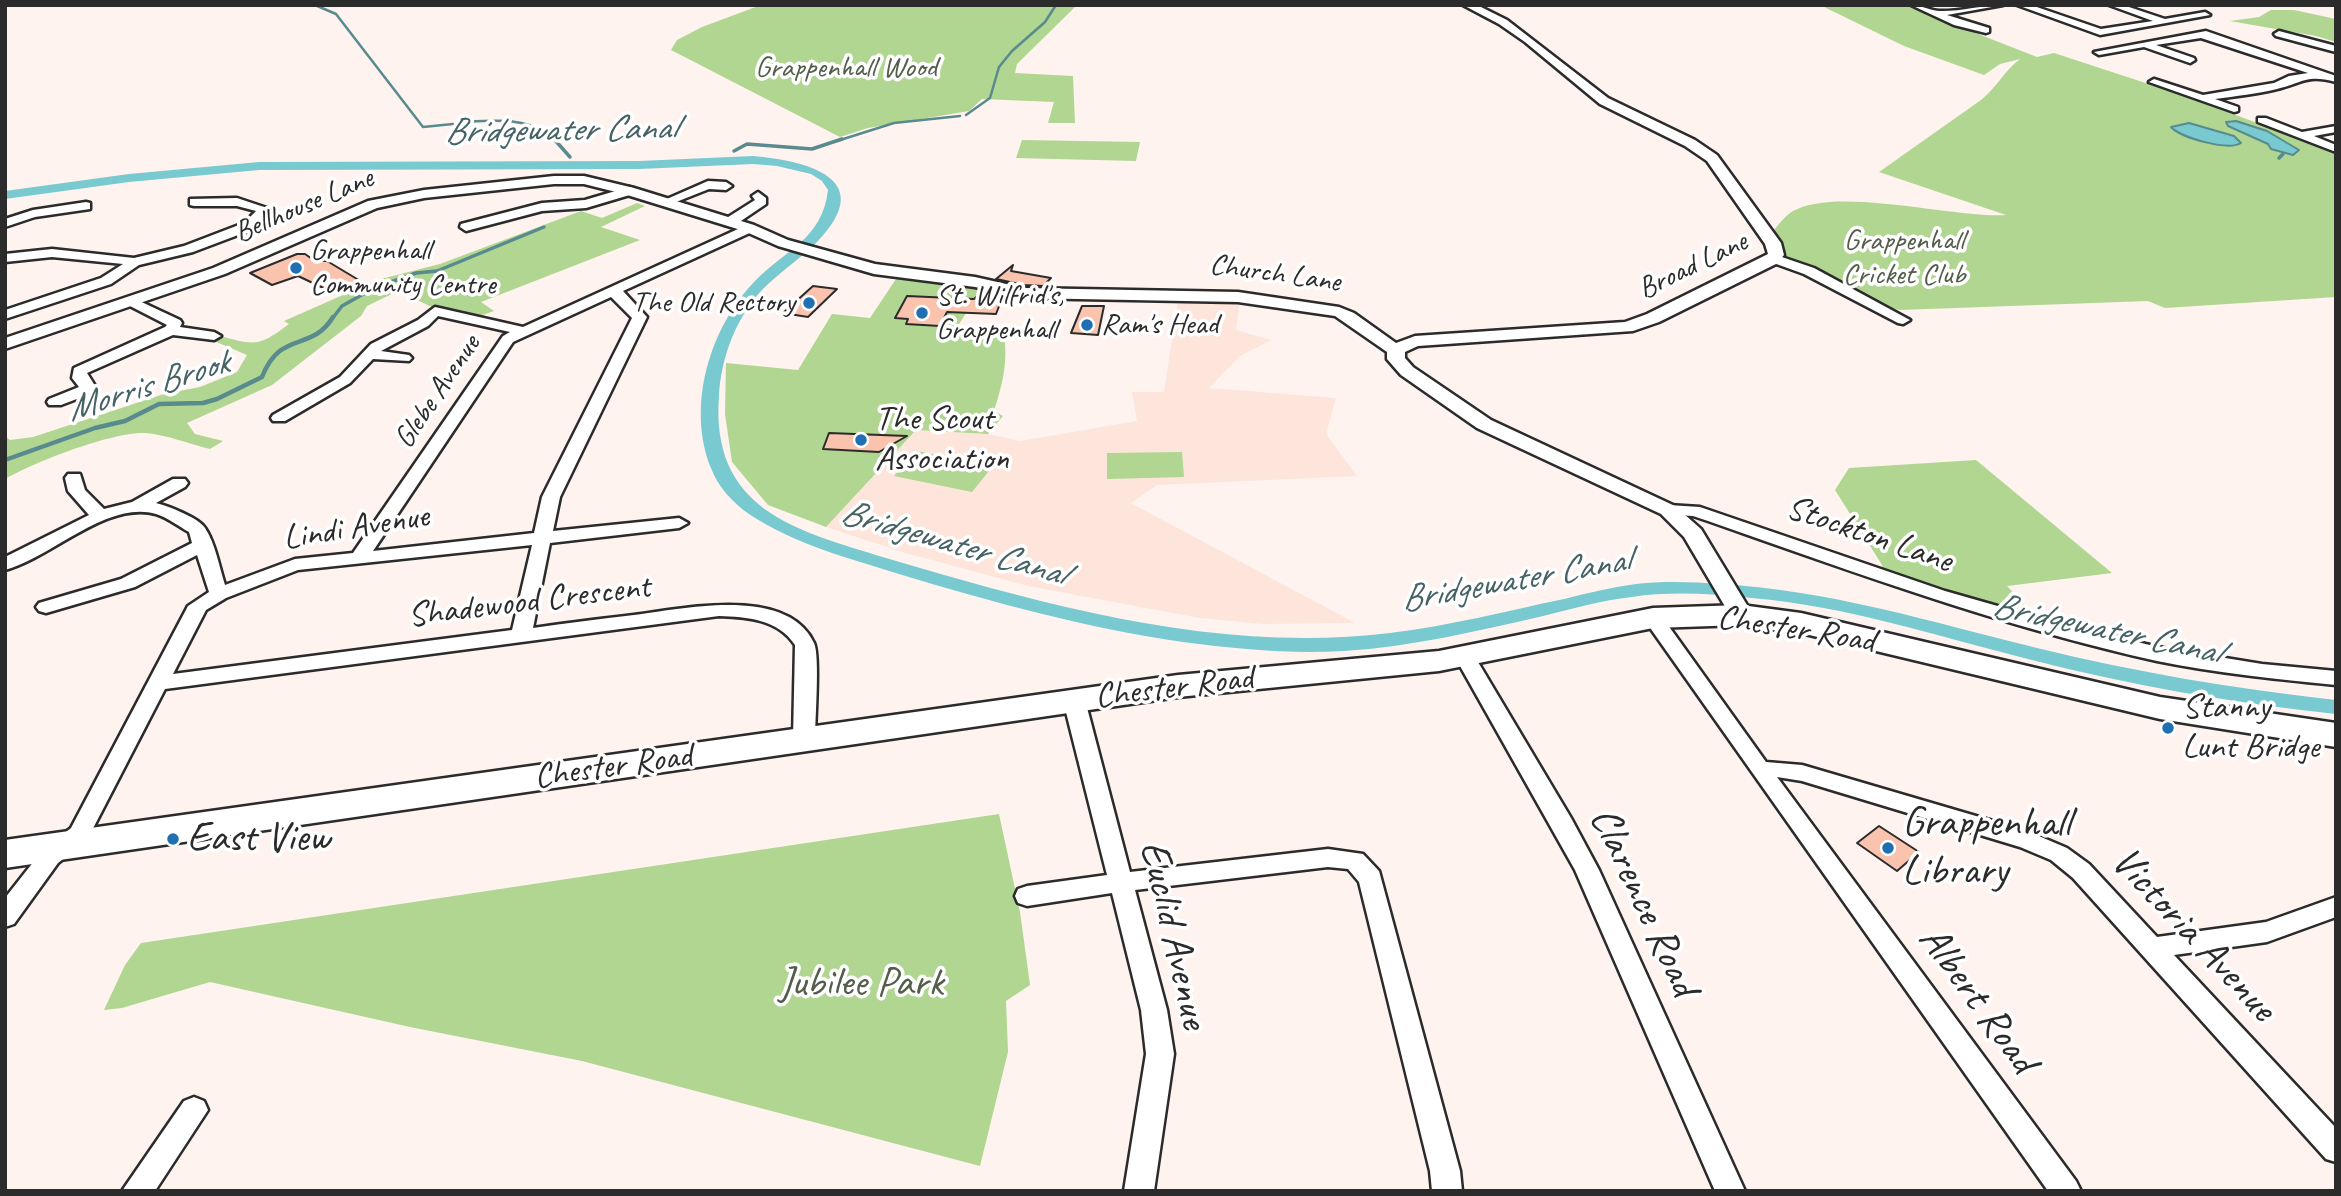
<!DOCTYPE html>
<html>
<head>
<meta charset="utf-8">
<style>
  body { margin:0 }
  #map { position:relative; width:2341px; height:1196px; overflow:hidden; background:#fef3ef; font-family:Caveat,sans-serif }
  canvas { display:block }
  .frame { position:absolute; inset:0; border:7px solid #2b2b2b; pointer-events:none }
</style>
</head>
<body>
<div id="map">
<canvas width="2341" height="1196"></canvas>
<div class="frame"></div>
</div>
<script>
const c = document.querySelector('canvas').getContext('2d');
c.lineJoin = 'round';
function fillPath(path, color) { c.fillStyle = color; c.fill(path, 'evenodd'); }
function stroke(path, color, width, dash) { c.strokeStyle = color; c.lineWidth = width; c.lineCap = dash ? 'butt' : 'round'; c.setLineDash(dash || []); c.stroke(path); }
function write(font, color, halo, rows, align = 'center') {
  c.font = font + ' Caveat,sans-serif'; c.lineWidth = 7; c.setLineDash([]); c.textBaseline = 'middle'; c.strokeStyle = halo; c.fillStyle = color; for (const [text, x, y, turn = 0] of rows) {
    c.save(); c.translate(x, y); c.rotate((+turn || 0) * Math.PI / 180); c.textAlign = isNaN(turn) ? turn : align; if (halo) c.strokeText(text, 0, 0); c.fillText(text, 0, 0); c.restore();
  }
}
fillPath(new Path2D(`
  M1240,300L1236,330L1271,340L1240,356L1209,388L1336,398L1326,434L1357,476L1157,485L1131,503L1355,623L1263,624L1200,618L1028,586L902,552L826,527L916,430L988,434L1020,441L1137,421L1132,392H1164L1178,301Z`), '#fde5dc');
fillPath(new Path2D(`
  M761,5H1077L1017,64L1015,73L1073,76L1075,123H1048L1054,102L982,99L969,111L868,128L840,137L671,50L677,40L702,27Z
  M1820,5H1904L2037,57L2054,53L2176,93L2336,152V297L2165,308L2148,301L1900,310L1886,307L1804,264L1784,259V247L1774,230C1779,224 1786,215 1793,211C1837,186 1953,218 2006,215L1879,172L1981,100C1998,86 2003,72 2020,59L2000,64L1984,75L1904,46Z
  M2271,10H2294L2336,19V42L2316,36L2230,21L2259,17Z
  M1022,140L1140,142L1136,161L1016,158Z
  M637,203L645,206L601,227L640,240L481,302L494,311L477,317L436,309L398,291L367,306L361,316L272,385L187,423L195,434L223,441L210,449C190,444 167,435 146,433C114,431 34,462 5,479V436L10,440L33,437L164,394L200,387L237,372L247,355L214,341L221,336C255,346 260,346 289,324L284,321L377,280L440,264L581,211L602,218Z
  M898,276L982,288L956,329H1003C1009,359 1003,383 994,411L1003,416L988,434L916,430L826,527L768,505L732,462L725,414L726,363L798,370L832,314L870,318Z
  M917,451L993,466L972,492L894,476Z
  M1182,452L1184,477L1107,479V453Z
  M1976,460L2112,573L2007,586L2037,618L2036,621L1883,571L1882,565L1835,490L1849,468Z
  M999,814L1020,912L1030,985L1006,1001L1008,1052L980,1166L582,1061L410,1027L210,982L122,1008L104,1010L125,965L141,943Z`), '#b0d691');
const water = new Path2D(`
  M2236,121L2267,131L2299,150L2293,155L2271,149L2268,144L2228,126L2226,122Z
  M2189,123L2234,136L2241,143C2228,151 2181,138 2171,127Z`);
fillPath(water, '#78c9d0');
stroke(water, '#598a8e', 2);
stroke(new Path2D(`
  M315,5L336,14L423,127L453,124
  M966,115L990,98L999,67L1012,51L1045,22L1056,5
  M466,122C497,120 533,117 555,141
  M837,141L894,123L960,116`), '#598a8e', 2.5);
stroke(new Path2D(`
  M554,139L570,157
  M734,151L747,144L812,149L842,139
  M2279,158L2283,154
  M332,319L342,306L374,288L416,273L437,271L544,227`), '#598a8e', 3.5);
stroke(new Path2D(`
  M5,460L95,428L125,421L159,404L203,403L217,399L262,377C281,329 311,353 333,317`), '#598a8e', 4.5);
fillPath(new Path2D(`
  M753,156C807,161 879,178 817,242C797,262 773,276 755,298C733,326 721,361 719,395C710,510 795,530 886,558C1049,606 1219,654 1390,633C1449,626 1506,611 1564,599C1588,593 1612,587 1636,584C1664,581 1692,582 1720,584C1829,590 1931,622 2037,648C2135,672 2235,689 2336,700V714C2232,703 2129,685 2028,659C1936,636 1847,606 1752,598C1713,594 1671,591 1632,597C1602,600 1572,609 1543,616C1477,631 1411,647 1344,651C1290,654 1236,649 1183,642C1086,628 992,602 899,574C848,558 794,544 749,514C733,503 718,487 711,468C686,406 710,327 755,281C786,249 822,240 828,190L822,181L811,174L777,166L753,164L639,169L259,170L129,182L5,199V191L129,174L259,162L639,161Z`), '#78c9d0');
const building = new Path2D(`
  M297,254H305L315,261H327L362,282L334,293L298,276L272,285L250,273Z
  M1013,265L1011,271L1051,278L1043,286L1024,285L996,279Z
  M813,286L837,289L808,317L783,313Z
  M983,291L1003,296L996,314L947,312L940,326L906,324L908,319L895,318L907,296L974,299Z
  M1082,306H1104L1098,335L1071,333Z
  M829,433L907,436L879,452L823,449Z
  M1879,826L1919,852L1897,871L1857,843Z`);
fillPath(building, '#fac3ae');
stroke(building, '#2b2b2b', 2);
const minor = new Path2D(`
  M1911,5C1921,5 1929,10 1939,11C1958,12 1982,5 2003,5L1947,15L1989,28V32L1986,33L1954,25Z
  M2017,5H2031L2101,29L2153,21L2109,5H2123L2165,19L2205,12L2210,15L2100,35Z
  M2206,31L2336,76V82C2306,74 2303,83 2277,89C2257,94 2236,96 2215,99L2238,107V111L2234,112L2149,82L2154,79L2203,95L2274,83L2289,76L2308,73L2201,38L2156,45L2194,58L2195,60L2190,63L2144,47L2099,55L2094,52Z
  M2279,31L2336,46V52L2276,36L2274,34Z
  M2258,118H2266L2302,132L2336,126V132L2314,136L2336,145V152L2258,122Z
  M708,181L726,182L732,186L726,190L709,189L666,206L660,202Z
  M629,187L633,188V194L586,208L542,211L466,231L460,227L461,224L542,203L585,200Z
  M758,192L766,198V204L735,225H725V219L755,200L752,196Z
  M237,198L270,209L254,229L193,252L139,265L111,284L5,319V310L101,278L123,264L52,257L5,262V254L52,249L134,258L184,246L244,223L256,211L237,206H194L190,205V199Z
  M86,202L90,203V209L35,217L5,227V219L33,210Z
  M749,224L755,228L754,231L623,291L647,317L560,497L553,531L679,518L688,523L679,528L550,543L533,628C566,623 600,619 634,615C682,609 787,585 814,643C820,656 815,720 815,739L812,744L804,747L796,744L793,739L795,645C778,619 747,617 719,616L165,689L87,840L58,863L14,924L5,927V898L42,851L71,828L188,606L209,592L197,555L135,587L46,613L39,611L36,607L39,603L121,579L192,543L189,532C178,526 167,517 156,514C107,500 51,558 5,570V557L89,515L68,491L65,478L68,474H80L85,490L104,509L132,502L173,479H185L188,483L185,487L156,503C168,506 199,518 205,528C215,543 219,566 225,585L295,559L353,553L503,336L510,332L438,316L428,326L381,351L409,355L412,358L409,361L373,359L350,383L285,421H273L271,418L273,415L340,377L371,344L418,320L435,307L523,327ZM611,297L632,318L542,497L534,533L373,551L513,342ZM532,545L512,630L173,674L206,610L226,598L298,570Z
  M1773,254L1814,268L1910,320L1903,324L1898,323L1804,274L1768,261L1766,258Z
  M133,298L180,320L182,323L180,327L214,332L221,336L214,340L173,335L87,373L97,389L95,392L61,405H49L47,402L49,399L79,387L72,378L74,368L165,327L167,325L128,305V299Z
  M1668,505L1700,507L1945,591L2043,619L2158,647L2262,664L2336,671V685C2276,679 2216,673 2157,661C2004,627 1856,573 1708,521L1693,516L1662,514L1659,510L1662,506Z
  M1653,612L1660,614L1766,762L1802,765L2027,831L2067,848L2089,864L2157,937L2266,922L2336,897V917L2267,942L2174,955L2336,1128V1162L2326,1159L2073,878L2051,860L2020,847L1802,781L1777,777L2076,1181L2081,1191H2048L1646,622L1643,618L1646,614Z
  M1465,650L1472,652L1475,657L1571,818L1599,870L1745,1191H1715L1575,870L1455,657L1458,652Z
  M1074,693L1081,695L1085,700L1130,872L1328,849L1363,854L1379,871L1460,1171L1462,1191H1432L1430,1171L1359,882L1348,869L1328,867L1135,890L1167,1010L1174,1054L1154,1191H1124L1146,1054L1141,1010L1112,893L1027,906L1018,903L1015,896L1018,889L1027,886L1107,875L1063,700L1067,695Z
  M194,1097L204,1101L208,1110L155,1191H122L184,1101Z`);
const tertiary = new Path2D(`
  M1463,5H1477L1507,20L1608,98L1695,140L1717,155L1781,243L1784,255L1776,264L1659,322L1633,331L1418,346L1405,352V358L1413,367L1491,420L1675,506L1701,529L1753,615L1749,620L1741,622L1733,620L1684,537L1661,514L1477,428L1401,375L1387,359V352L1335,316L1238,302L1024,298L975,287L874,274L778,246L744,231L624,194L584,184H554L424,198L377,208L225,274L5,349V338L213,268L368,201L424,190L554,176H584L634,188L754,225L788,240L875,264L975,277L1024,288L1238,292L1339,307L1354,313L1396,343L1415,336L1625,322L1647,314L1768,254L1765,244L1707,161L1685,146L1600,104L1525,42L1499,24Z`);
const primary = new Path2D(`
  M1741,605L1801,613L2160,697L2336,723V747L2160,719L1801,633L1741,625L1653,628L1439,671L1178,697L5,868V840L1178,675L1439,651L1653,608Z`);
stroke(minor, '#2b2b2b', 5);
stroke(tertiary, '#2b2b2b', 5);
stroke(primary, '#2b2b2b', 5);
fillPath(minor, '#fff');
fillPath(tertiary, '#fff');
fillPath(primary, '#fff');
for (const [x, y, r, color] of [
  [296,268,7,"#1f6fb2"],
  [809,303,7,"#1f6fb2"],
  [922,313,7,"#1f6fb2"],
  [1087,325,7,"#1f6fb2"],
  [861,440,7,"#1f6fb2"],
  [2168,728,7,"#1f6fb2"],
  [173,839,7,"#1f6fb2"],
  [1888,848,7,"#1f6fb2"]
]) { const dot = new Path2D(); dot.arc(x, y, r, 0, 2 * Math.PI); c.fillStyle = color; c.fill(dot); stroke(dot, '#fff', 2.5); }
write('30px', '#535e4a', '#fff', [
  ["Grappenhall Wood",846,68],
  ["Grappenhall",1904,241],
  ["Cricket Club",1904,275]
]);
write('30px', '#2b2b2b', '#fff', [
  ["Bellhouse Lane",304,206,-23],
  ["Broad Lane",1693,266,-26],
  ["Church Lane",1275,274,8],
  ["Glebe Avenue",438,392,-56]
]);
write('30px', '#2b2b2b', '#fff', [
  ["Grappenhall",310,251],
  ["Community Centre",310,285],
  ["St. Wilfrid's,",936,296],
  ["Grappenhall",936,330],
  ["The Old Rectory",795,303,"right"],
  ["Ram's Head",1101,325]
], 'left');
write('35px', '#2b2b2b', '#fff', [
  ["The Scout",875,420],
  ["Association",875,460],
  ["Stanny",2182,708],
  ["Lunt Bridge",2182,748]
], 'left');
write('35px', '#2b2b2b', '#fff', [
  ["Lindi Avenue",356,528,-9],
  ["Stockton Lane",1869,535,19],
  ["Shadewood Crescent",529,602,-7],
  ["Chester Road",1796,630,9],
  ["Chester Road",1174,688,-7],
  ["Chester Road",613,767,-8]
]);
write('italic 37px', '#466265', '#fff', [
  ["Bridgewater Canal",560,131,-1],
  ["Morris Brook",148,387,-17],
  ["Bridgewater Canal",953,544,16],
  ["Bridgewater Canal",1515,581,-10],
  ["Bridgewater Canal",2106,630,12]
]);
write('42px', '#2b2b2b', '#fff', [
  ["Grappenhall",1902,824],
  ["Library",1902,872],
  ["East View",187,839]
], 'left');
write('42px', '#2b2b2b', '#fff', [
  ["Clarence Road",1643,902,65],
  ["Euclid Avenue",1173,935,77],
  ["Victoria Avenue",2193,935,47],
  ["Albert Road",1977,1000,54]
]);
write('42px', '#535e4a', '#fff', [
  ["Jubilee Park",861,984]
]);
</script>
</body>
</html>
